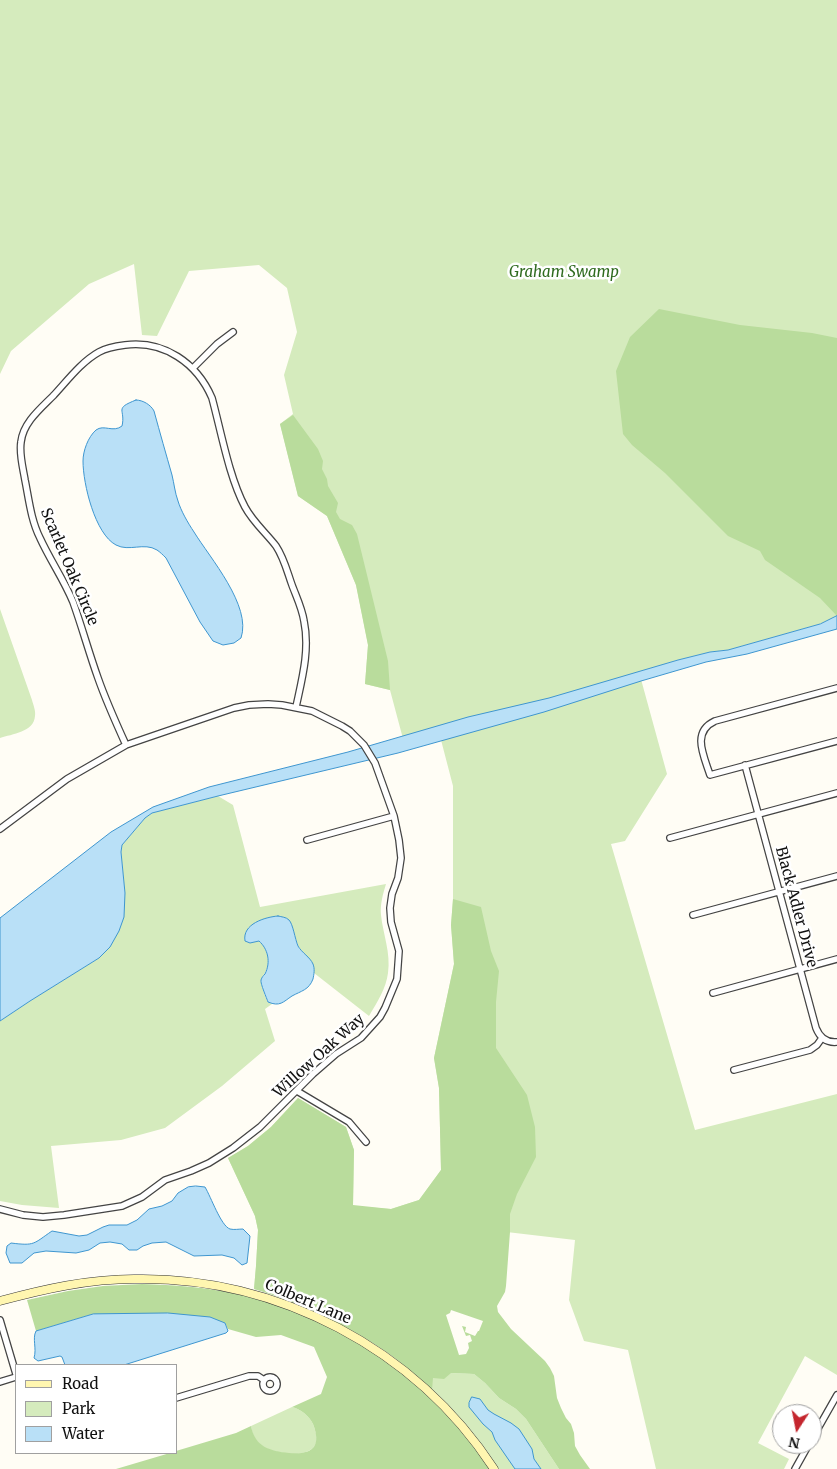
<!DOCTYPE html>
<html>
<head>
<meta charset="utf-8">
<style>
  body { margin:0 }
  #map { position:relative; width:837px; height:1469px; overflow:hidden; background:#fffdf5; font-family:Merriweather,serif }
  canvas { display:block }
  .legend { position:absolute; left:15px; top:1364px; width:162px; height:90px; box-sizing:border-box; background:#fff; border:1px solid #a0a0a0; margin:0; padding:6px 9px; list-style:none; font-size:15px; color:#111 }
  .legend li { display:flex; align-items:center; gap:10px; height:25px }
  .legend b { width:25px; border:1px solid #a0a0a0 }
  .north { position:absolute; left:772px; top:1404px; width:50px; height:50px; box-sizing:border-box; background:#fff; border:1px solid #a0a0a0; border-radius:50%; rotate:191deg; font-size:14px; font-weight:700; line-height:20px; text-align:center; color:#111 }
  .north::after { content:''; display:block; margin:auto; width:18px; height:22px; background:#c4262e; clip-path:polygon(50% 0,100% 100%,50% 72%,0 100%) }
</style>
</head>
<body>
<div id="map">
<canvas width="837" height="1469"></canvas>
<ul class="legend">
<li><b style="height:6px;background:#fff6b0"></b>Road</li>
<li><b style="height:14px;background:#d5ebbd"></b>Park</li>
<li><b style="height:14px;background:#b9e0f7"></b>Water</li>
</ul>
<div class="north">N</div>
</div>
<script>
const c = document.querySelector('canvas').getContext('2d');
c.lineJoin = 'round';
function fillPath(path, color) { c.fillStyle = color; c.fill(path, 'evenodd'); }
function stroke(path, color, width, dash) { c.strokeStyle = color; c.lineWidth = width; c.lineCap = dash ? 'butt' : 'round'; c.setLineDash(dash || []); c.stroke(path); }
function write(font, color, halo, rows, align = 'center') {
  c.font = font + ' Merriweather,serif'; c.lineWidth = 5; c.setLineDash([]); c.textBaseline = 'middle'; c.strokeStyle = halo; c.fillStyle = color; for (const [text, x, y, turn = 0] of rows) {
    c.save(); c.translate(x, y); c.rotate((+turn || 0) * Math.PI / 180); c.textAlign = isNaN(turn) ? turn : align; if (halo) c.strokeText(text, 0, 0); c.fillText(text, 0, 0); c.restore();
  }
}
fillPath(new Path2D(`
  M0,0H837V616L820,624L728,650L710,652L678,660L639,672L667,774L625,841L611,844L695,1130L837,1094V1375L805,1356L758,1443L789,1459L784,1469H656L628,1350L584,1341L569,1300L575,1240L481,1229L436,1315L451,1373L474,1374L485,1383L499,1398L516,1409L526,1419L559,1469H498C472,1432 443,1400 409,1370C402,1365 395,1358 388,1353C369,1340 349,1329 328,1319C305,1307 279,1296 254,1289L256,1266L258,1230L255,1216L228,1158L248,1146L271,1127L298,1098L346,1127L354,1150L353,1206L391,1209L419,1200L441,1170L439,1088L434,1058L454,964L451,925L453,899V786L441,740L406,750L390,690L365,684L368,645L356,585L327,516L298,496L280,424L293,414L284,375L297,332L287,288L259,265L189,271L157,336L142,335L134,264L89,284L11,351L0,374Z
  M0,609L32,700C33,704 36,711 35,716C34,732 12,734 0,738Z
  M218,796L233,805L260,907L386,884C383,894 380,904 381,915C383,934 391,953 388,973C386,989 377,1002 369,1016L314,973C315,961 304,957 299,947C296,942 292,924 290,922C276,907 256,930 244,939L247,942L259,941C268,949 271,962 265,973C263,976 262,977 261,980C260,983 266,999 268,1002L272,1004L265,1009L275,1041L222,1086L165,1128L121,1140L51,1146L59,1208L22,1205L0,1201V1021L30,1001L99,958L110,947L125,893L121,852L122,845L145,818L152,813Z
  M292,1407C301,1409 309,1416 313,1424C315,1430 318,1437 316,1443C310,1460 274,1454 262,1446C256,1442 252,1434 251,1426Z`), '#d5ebbd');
fillPath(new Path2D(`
  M659,309L740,325L812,333L837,338V616L820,598L765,560L760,551L728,536L665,473L632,445L623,434L616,371L630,337Z
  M293,415L318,449L323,461L322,469L327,479L328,486L338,503L336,512L340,519L352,525L357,534L388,661L390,690L365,684L368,645L356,585L327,516L298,496L280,424Z
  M453,899L481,907L491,951L499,971L496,1002V1048L527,1095L535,1127L536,1157L517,1194L510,1214V1232L506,1286L505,1292L497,1306L498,1312L511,1329L545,1361L550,1368L554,1376L557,1398L561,1408L566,1418L571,1424L574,1433L575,1446L580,1455L590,1469H559L526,1419L516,1409L499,1398L485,1383L474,1374L451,1373L444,1379L433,1378L432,1390C418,1378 404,1364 388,1353C351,1327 298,1301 254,1289L256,1266L258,1230L255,1216L228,1158L248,1146L271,1127L298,1098L346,1127L354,1150L353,1205L391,1209L419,1200L441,1170L439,1088L434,1058L454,964L451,925ZM451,1310L483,1321L479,1331H478L475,1336L465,1332L466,1327L462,1326L466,1336L470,1335L472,1341L468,1343L469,1348L466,1354L459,1355L446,1315L450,1313Z
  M142,1284C174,1285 205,1287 237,1294C245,1295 254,1296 263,1299C271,1301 280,1305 288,1308C369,1340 444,1395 491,1469H116L170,1453H176V1451L236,1433L251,1426C255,1447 270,1451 289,1453C312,1455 322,1447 313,1424C309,1416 301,1409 292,1407L321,1394L327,1377L314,1347L281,1335L256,1337L228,1329L225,1323L93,1314L36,1331L27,1300L68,1291L103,1286Z`), '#b9dc9c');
const water = new Path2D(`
  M136,400C143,400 151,405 154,411C160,433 166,454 172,475C174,483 175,493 178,501C181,511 188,523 194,532C210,558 252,606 241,638L234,643L223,645L213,641L200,622L166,558C163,555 160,552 157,550C144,542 129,552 116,545C95,534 83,484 83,461C83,451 88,437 96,430C104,424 113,433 122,426C126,409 113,409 136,400Z
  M837,616V629L747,654L706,662L641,681L544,712L398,753L218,796L152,813L145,818L122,845L121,852L125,893L124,917L119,931L110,947L99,958L30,1001L0,1021V918L111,832L153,807L209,787L348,752L468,717L549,698L678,660L710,652L728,650L820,624Z
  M278,916C282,917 286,917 289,920C293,924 295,939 298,946C302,953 310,957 313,964C315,969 314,974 313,979C309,990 301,991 292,996C283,1002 280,1007 268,1002C267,999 260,983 261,980C262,977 263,976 265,974C271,962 268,949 259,941L250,943L245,941C242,924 265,917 278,916Z
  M196,1186L205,1187C211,1197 221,1226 230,1229C234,1230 239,1229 243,1229L250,1236L247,1263L242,1265L234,1258L222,1255L194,1256L166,1242L152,1243L143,1246L137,1250H129L122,1244L110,1242L100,1243L89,1250L76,1253L46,1251L34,1253L22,1263H10L6,1253L7,1246L11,1243C35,1246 33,1244 52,1231L79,1236L87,1235L103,1227L109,1225H127L137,1220L149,1209L162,1206L172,1201L178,1193L188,1187Z
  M168,1313L210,1317L225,1323L228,1331L226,1333L124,1365H65L62,1357L60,1356L38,1361L34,1358C37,1348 32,1339 36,1331L93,1314Z
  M472,1397L480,1399L488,1410L494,1414L511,1423L519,1429L532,1449L534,1459L541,1469H515L495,1440L492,1432L483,1424L469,1407V1403Z`);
fillPath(water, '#b9e0f7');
stroke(water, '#3f96cf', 1);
const street = new Path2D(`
  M193,368L217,344L233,332
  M837,688L715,721C691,732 704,756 710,775L837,741
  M126,745C116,723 106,701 98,678C89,653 82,627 73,602C64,580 50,560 40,538C31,520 29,500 25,480C23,468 19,454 21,442C23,423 40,409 53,396C67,381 81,362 99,352C106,348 117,346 125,345C164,340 197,363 212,398C221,431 229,477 245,507C253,522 266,533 276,546C284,558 287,571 292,585C296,596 302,608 304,621C310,650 302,679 296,707
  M745,765L816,1028C820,1038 827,1043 837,1042
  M0,829L67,779L126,745L234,708L249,705L268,704L282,705L312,711L342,726L350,731L364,745L375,763L394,816L399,840L401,858L398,878L392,894L390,908L391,922L399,951L397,979L385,1008L380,1017L361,1038L336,1054L313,1074L260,1127L233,1148L209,1163L191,1171L165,1180L142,1197L122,1206L64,1215L43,1217L23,1215L0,1209
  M670,838L837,793
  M307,840L394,816
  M693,915L837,876
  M713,993L837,959
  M734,1070L810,1050L817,1045L822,1038
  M297,1091L349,1122L366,1142
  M0,1320L16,1374
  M263 1384a7 7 0 1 1 14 0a7 7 0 1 1-14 0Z
  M0,1382L16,1377
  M176,1398L249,1376H258L264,1380
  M812,1439L837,1395
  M795,1469L809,1444`);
const secondary = new Path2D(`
  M0,1301C44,1289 89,1279 134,1279C277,1276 416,1349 494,1469`);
stroke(street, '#444', 8);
stroke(secondary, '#333', 9);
stroke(street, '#fff', 5.5);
stroke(secondary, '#fff6b0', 8);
write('italic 15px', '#2f6b1f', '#fff', [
  ["Graham Swamp",564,273]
]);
write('15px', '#111', '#fff', [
  ["Scarlet Oak Circle",69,567,67],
  ["Black Adler Drive",796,907,75],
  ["Willow Oak Way",319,1056,-42],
  ["Colbert Lane",308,1302,23]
]);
</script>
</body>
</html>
